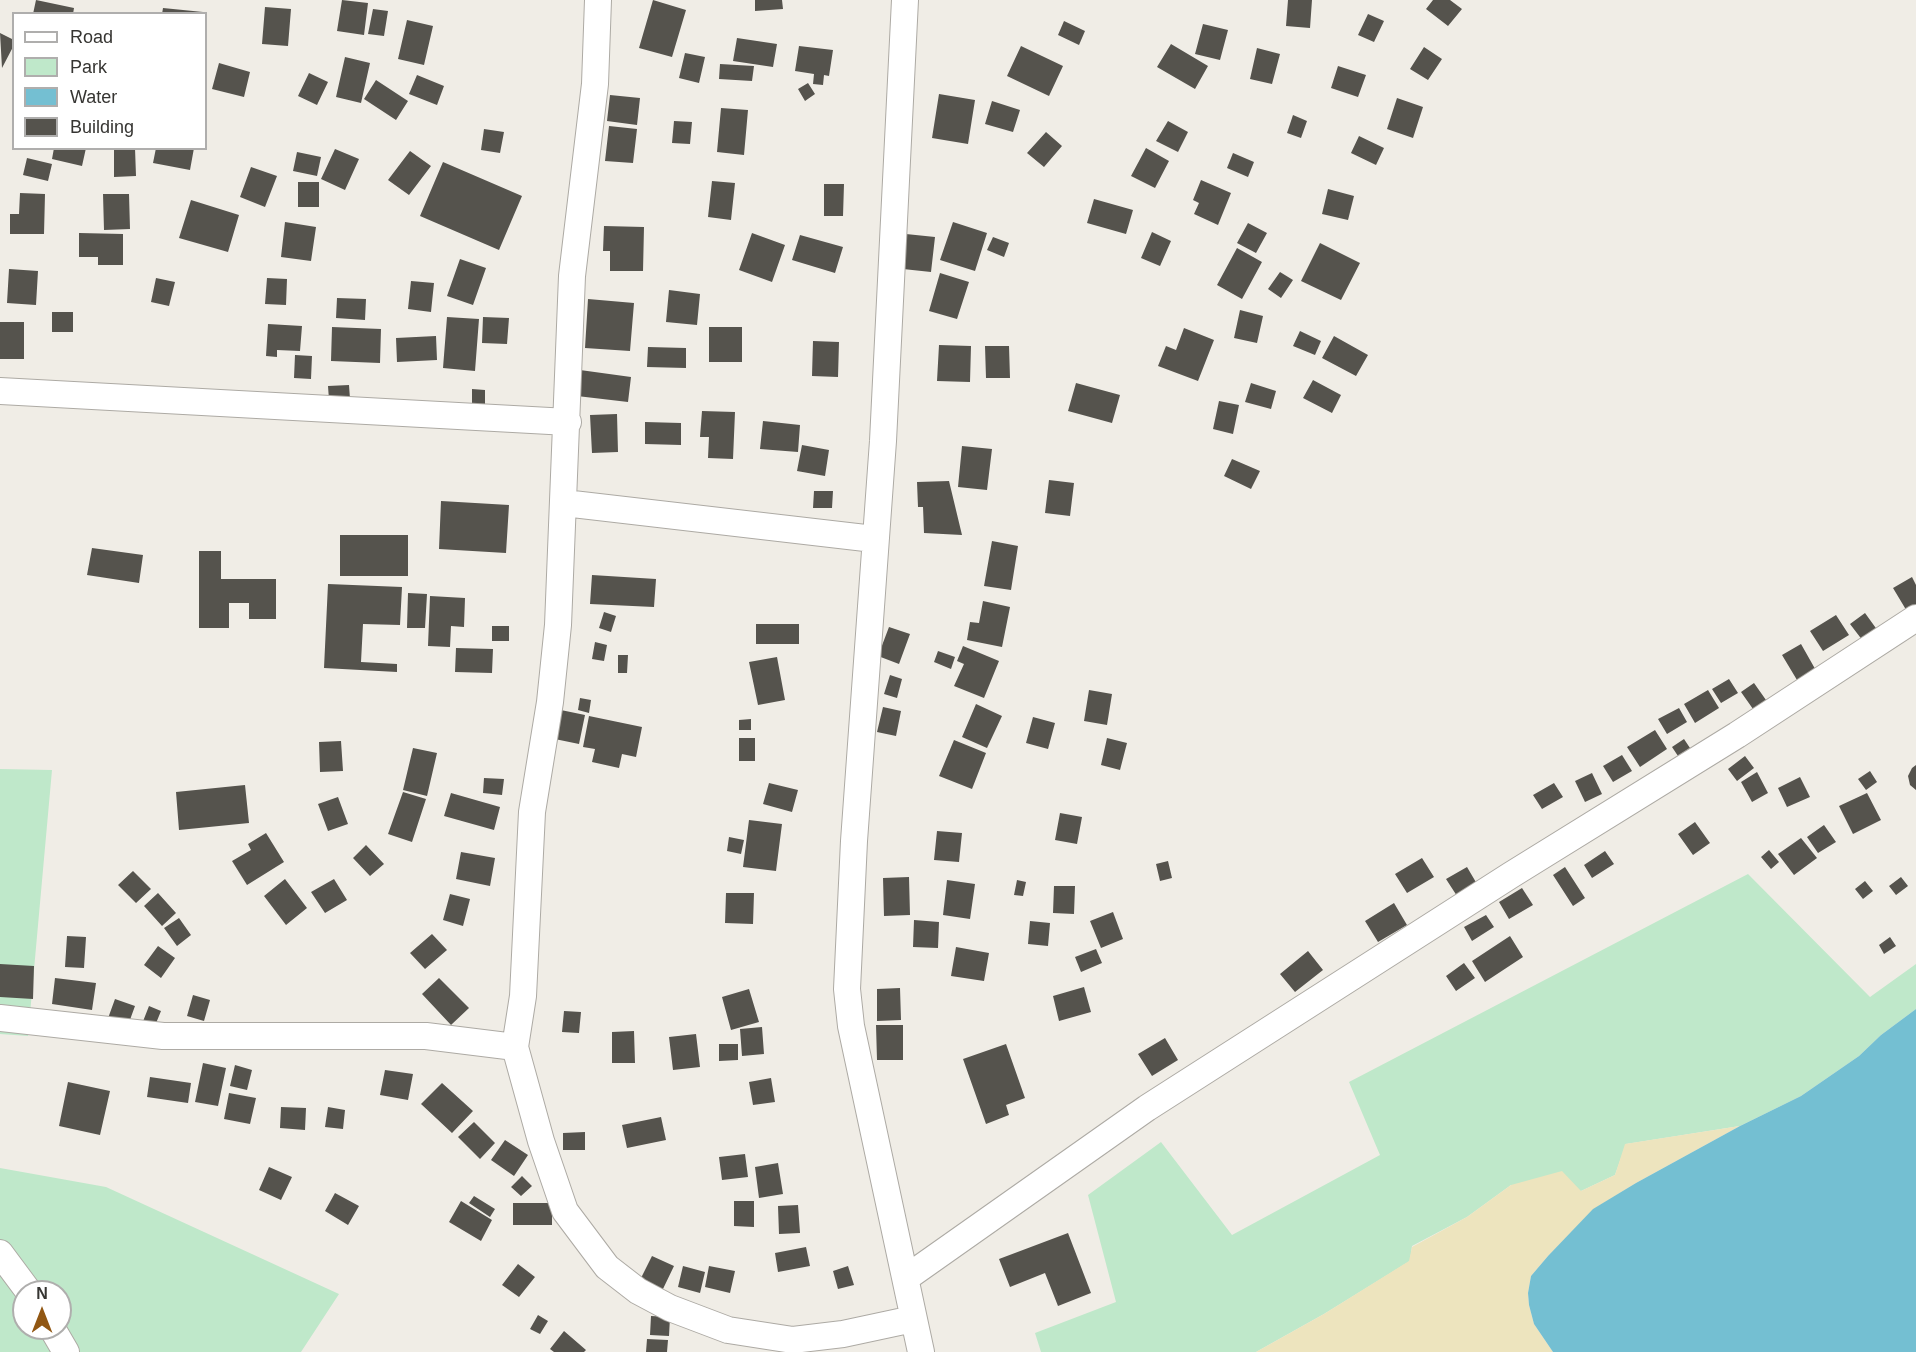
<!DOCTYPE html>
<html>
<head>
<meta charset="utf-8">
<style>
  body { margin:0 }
  #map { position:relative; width:1916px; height:1352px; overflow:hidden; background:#f0ede6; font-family:Arial,sans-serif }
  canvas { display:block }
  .legend { position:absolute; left:12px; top:12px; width:195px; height:138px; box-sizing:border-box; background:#fff; border:2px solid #afaead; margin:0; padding:8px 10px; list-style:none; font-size:18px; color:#363532 }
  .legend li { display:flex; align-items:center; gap:12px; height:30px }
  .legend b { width:30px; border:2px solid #afaead }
  .north { position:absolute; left:12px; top:1280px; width:60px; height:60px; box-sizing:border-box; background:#fff; border:2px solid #afaead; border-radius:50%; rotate:0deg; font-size:16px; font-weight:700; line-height:24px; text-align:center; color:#363532 }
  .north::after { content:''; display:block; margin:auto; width:21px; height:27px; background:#915713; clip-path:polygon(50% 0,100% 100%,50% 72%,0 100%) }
</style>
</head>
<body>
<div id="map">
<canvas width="1916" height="1352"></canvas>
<ul class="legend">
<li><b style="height:8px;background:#fff"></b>Road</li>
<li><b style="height:16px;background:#bfe8ca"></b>Park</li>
<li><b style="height:16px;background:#74bfd2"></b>Water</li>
<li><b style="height:16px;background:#55534d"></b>Building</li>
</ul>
<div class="north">N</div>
</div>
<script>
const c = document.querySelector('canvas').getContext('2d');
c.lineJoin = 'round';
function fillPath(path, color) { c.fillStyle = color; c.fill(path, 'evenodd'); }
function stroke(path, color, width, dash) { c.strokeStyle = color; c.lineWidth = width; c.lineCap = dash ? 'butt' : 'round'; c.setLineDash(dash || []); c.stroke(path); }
fillPath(new Path2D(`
  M0,769L52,770L28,1036L0,1034Z
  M1748,874L1870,997L1916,964V1009L1881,1035L1859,1056L1801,1096L1740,1126L1626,1144L1615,1175L1581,1191L1511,1185L1467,1217L1412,1246L1410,1261L1324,1314L1256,1352H1041L1035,1333L1116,1302L1088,1195L1161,1142L1232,1235L1380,1155L1349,1082Z
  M0,1168L106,1187L339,1294L301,1352H0ZM24,1292H60V1328H24Z`), '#bfe8ca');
fillPath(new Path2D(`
  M1740,1126L1636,1183L1594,1209L1548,1256L1531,1276L1528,1293L1529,1305L1534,1324L1553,1352H1256L1324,1314L1409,1261L1412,1247L1467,1217L1511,1185L1562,1171L1581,1191L1615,1175L1625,1144Z`), '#ede4be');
fillPath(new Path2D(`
  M1916,1009V1352H1553L1534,1324L1529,1305L1528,1293L1531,1276L1548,1256L1593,1209L1636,1183L1740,1126L1801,1096L1859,1056L1881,1035Z`), '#74bfd2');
fillPath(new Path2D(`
  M36,0L74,8L73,14H33Z
  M342,0L368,3L364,35L337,31Z
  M653,0L686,10L672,57L639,48Z
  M755,0H782L783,9L755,11Z
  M1288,0H1312L1310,28L1286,26Z
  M1433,0H1450L1462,9L1448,26L1426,9Z
  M265,7L291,9L288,46L262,44Z
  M163,8L203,12V14H162Z
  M373,9L388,11L384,36L368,34Z
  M1368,14L1384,21L1374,42L1358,35Z
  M407,20L433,26L424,65L398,59Z
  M1064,21L1085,31L1079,45L1058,35Z
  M1203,24L1228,30L1220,60L1195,54Z
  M0,33L14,40V45L2,68Z
  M737,38L777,44L773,67L733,61Z
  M1171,44L1208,66L1195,89L1157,67Z
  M799,46L833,50L829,76L824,75L823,85L813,84L814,74L795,71Z
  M1021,46L1063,66L1049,96L1007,76Z
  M1424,47L1442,59L1428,80L1410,69Z
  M1257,48L1280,54L1272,84L1250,79Z
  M685,53L705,57L699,83L679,78Z
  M345,57L370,63L361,103L336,97Z
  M219,63L250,72L244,97L212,89Z
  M720,64L754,66L752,81L719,79Z
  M1338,66L1366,75L1358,97L1331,88Z
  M309,73L328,82L317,105L298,96Z
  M417,75L444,86L437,105L409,94Z
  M376,80L408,101L396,120L364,99Z
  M808,83L815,94L805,101L798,89Z
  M939,94L975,100L968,144L932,138Z
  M610,95L640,98L637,125L607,121Z
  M1397,98L1423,107L1413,138L1387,129Z
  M992,101L1020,110L1013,132L985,124Z
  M721,108L748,110L744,155L717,152Z
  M1293,115L1307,121L1301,138L1287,133Z
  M674,121L692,122L690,144L672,143Z
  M1168,121L1188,132L1178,152L1156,141Z
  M609,126L637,129L633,163L605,161Z
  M484,129L504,132L500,153L481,150Z
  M1046,132L1062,146L1044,167L1027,153Z
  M1359,136L1384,148L1376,165L1351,153Z
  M54,148H86L82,166L52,159Z
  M114,148H135L136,176L114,177Z
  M156,148H194L190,170L153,163Z
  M1146,148L1169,161L1155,188L1131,176Z
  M335,149L359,159L345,190L321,179Z
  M410,151L431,166L409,195L388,180Z
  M297,152L321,157L317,176L293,171Z
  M1233,153L1254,162L1248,177L1227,168Z
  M27,158L52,164L48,181L23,175Z
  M443,162L522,196L499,250L420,216Z
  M251,167L277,176L265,207L240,197Z
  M1201,180L1231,193L1218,225L1194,214L1199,203L1193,200Z
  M712,181L735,183L731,220L708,217Z
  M298,182H319V207H298Z
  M824,184H844L843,216H824Z
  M1328,189L1354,196L1348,220L1322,214Z
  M20,193L45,194L44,234H10V214H19Z
  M103,194H129L130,229L104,230Z
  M1094,199L1133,210L1126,234L1087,223Z
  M191,200L239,215L228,252L179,238Z
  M285,222L316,227L311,261L281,257Z
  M953,222L987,233L975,271L940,260Z
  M1248,223L1267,233L1256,253L1237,243Z
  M604,226L644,227L643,271H610V251H603Z
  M1152,232L1171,241L1160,266L1141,258Z
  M79,233L123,234V265H98V257H79Z
  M752,233L785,245L772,282L739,270Z
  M906,234L935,237L931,272L903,269Z
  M800,235L843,247L835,273L792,260Z
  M993,237L1009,243L1004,257L987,250Z
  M1320,243L1360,263L1341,300L1301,281Z
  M1237,248L1262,262L1242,299L1217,285Z
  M460,259L486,268L473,305L447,296Z
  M9,269L38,271L36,305L7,303Z
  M1280,272L1293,280L1281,298L1268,289Z
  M940,273L969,282L957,319L929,311Z
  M156,278L175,282L169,306L151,302Z
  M267,278L287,279L286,305L265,304Z
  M411,281L434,283L431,312L408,309Z
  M669,290L700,294L697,325L666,322Z
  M337,298L366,299L365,320L336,318Z
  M588,299L634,303L630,351L585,348Z
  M1240,310L1263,316L1257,343L1234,338Z
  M52,312H73V332H52Z
  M447,317L479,319L475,371L443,368Z
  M483,317L509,318L507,344L482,343Z
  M0,322H24V359H0Z
  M268,324L302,326L300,351L277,350V357L266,356Z
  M332,327L381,329L380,363L331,361Z
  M709,327H742V362H709Z
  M1184,328L1214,340L1198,381L1158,366L1166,346L1176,350Z
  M1300,331L1321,341L1315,355L1293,346Z
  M436,336L437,360L397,362L396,338Z
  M1334,336L1368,355L1356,376L1322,358Z
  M813,341L839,342L838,377L812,376Z
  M939,345L971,346L970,382L937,381Z
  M985,346H1009L1010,378H986Z
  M648,347L686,348V368L647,367Z
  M295,355L312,356L311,379L294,378Z
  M580,370L631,377L628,402L577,396Z
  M1313,380L1341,395L1332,413L1303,398Z
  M1076,383L1120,395L1112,423L1068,411Z
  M1251,383L1276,391L1271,409L1245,402Z
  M349,385L350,399L329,400L328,386Z
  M472,389L485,390V406L472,405Z
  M1219,401L1239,405L1233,434L1213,429Z
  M702,411L735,412L733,459L708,458L709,437H700Z
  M617,414L618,452L592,453L590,415Z
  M763,421L800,425L798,452L760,449Z
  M645,422L681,423V445L645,444Z
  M802,445L829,450L825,476L797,471Z
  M962,446L992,449L987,490L958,487Z
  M1232,459L1260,471L1251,489L1224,476Z
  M1049,480L1074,483L1070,516L1045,513Z
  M949,481L962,535L924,533L923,507H918L917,482Z
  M814,491H833L832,508H813Z
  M441,501L509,505L506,553L439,549Z
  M340,535H408V576H340Z
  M992,541L1018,546L1011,590L984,586Z
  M92,548L143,555L139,583L87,575Z
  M199,551H221V579H276V619H249V603H229V628H199Z
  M592,575L656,579L654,607L590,604Z
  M1912,577L1916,585V608L1908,613L1893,588Z
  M328,584L402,587L400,625L363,624L361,662L397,664V672L324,668Z
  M408,593L427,594L425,628H407Z
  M430,596L465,598L464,627L451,626L450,647L428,646Z
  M983,601L1010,607L1002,647L967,640L970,622L979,623Z
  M604,612L616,616L611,632L599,628Z
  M1865,613L1878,631L1863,641L1850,624Z
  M1836,615L1849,635L1823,651L1810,631Z
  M756,624H799V644H756Z
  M492,626H509V641H492Z
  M889,627L910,634L899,664L878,656Z
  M595,642L607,645L604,661L592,659Z
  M1801,644L1818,674L1800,685L1782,655Z
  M963,646L999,661L984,698L954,686L964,664L957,661Z
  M456,648L493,649L492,673L455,672Z
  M938,651L955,657L951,669L934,662Z
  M618,655H628L627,673H618Z
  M777,657L785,700L758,705L749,662Z
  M890,675L902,679L897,698L884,694Z
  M1729,679L1738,693L1721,703L1712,689Z
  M1754,683L1766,700L1753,709L1741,692Z
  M1089,690L1112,694L1107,725L1084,721Z
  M1708,690L1719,708L1695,723L1684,704Z
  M580,698L591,700L589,713L578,710Z
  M976,704L1002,716L987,748L962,737Z
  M883,707L901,711L896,736L877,732Z
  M1679,708L1687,722L1667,734L1658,719Z
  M556,709L585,715L579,744L550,738Z
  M589,716L642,727L636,757L622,754L619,768L592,762L595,749L583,747Z
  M1033,717L1055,723L1048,749L1026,743Z
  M751,719V730H739V720Z
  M1655,730L1667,749L1640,767L1627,747Z
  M739,738H755V761H739Z
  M1107,738L1127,743L1120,770L1101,765Z
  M1684,739L1690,748L1678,756L1672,747Z
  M954,740L986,753L972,789L939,776Z
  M341,741L343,771L320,772L319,742Z
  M413,748L437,753L427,796L403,790Z
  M1622,755L1632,771L1613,782L1603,766Z
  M1745,756L1754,768L1737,781L1728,769Z
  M1916,765V790L1910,785L1908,776L1912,768Z
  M1870,771L1877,782L1866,790L1858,779Z
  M1757,772L1768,793L1752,802L1741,782Z
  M1592,773L1602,794L1585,802L1575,781Z
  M1800,777L1810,797L1787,807L1778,788Z
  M484,778L504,779L502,795L483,793Z
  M769,783L798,790L792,812L763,804Z
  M1554,783L1563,797L1542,809L1533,795Z
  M245,785L249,823L179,830L176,792Z
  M403,792L426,799L412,842L388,834Z
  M451,793L500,807L494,830L444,816Z
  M1867,793L1881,820L1853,834L1839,806Z
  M338,797L348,824L328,831L318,804Z
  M1060,813L1082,817L1077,844L1055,840Z
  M749,820L782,824L776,871L743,867Z
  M1695,822L1710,843L1693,855L1678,834Z
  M1824,825L1836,842L1818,853L1807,837Z
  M937,831L962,833L959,862L934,860Z
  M266,833L284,862L247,885L232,861L251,850L248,844Z
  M729,837L744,840L741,854L727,851Z
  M1801,838L1817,858L1794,875L1778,854Z
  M366,845L384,864L370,876L353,858Z
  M1769,850L1779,862L1771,869L1761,857Z
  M1605,851L1614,864L1592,878L1584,865Z
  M461,852L495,858L490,886L456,879Z
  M1422,858L1434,877L1407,893L1395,874Z
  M1168,861L1172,878L1160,881L1156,864Z
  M1467,867L1477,884L1457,896L1446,879Z
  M1565,867L1585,898L1573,906L1553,875Z
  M133,871L151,889L136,903L118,885Z
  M909,877L910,915L884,916L883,878Z
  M1901,877L1908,886L1896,895L1889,886Z
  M285,879L307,908L286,925L264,896Z
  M334,879L347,900L325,913L311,892Z
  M947,880L975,884L970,919L943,915Z
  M1017,880L1026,882L1023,896L1014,895Z
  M1865,881L1873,891L1863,899L1855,889Z
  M1054,886H1075L1074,914L1053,913Z
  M1522,888L1533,905L1509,919L1499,902Z
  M158,893L176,913L162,926L144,906Z
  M726,893H754L753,924L725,923Z
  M450,894L470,899L463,926L443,920Z
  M1394,903L1407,925L1378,942L1365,921Z
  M1113,912L1123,939L1101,948L1090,921Z
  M1486,915L1494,927L1472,941L1464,927Z
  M179,918L191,935L177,946L164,928Z
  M914,920L939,922L938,948L913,947Z
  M1030,921L1050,923L1048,946L1028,944Z
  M432,934L447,950L425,969L410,953Z
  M67,936L86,937L84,968L65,967Z
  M1510,936L1523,957L1485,982L1472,961Z
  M1890,937L1896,946L1884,954L1879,945Z
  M158,946L175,958L161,978L144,965Z
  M956,947L989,953L984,981L951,976Z
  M1096,949L1102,963L1081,972L1075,957Z
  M1308,951L1323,970L1295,992L1280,974Z
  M1464,963L1475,978L1456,991L1446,976Z
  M0,964L34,966L33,999L0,997Z
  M55,978L96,983L92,1010L52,1004Z
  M439,978L469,1008L451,1025L422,994Z
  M1084,987L1091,1012L1059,1021L1053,996Z
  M900,988L901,1020L877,1021V989Z
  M749,989L759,1022L731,1030L722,997Z
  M193,995L210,1000L204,1021L187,1016Z
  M115,999L135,1006L127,1028L107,1021Z
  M149,1006L161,1011L152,1033L140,1029Z
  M564,1011L581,1012L579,1033L562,1032Z
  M876,1025H903V1060H877Z
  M762,1027L764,1054L742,1056L740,1029Z
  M634,1031L635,1063H612V1032Z
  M696,1034L700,1067L673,1070L669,1037Z
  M1165,1038L1178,1060L1152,1076L1138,1054Z
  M719,1044H738V1060L719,1061Z
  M1006,1044L1025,1098L1006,1105L1009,1115L986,1124L963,1059Z
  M203,1063L226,1068L218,1106L195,1102Z
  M235,1065L252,1070L247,1090L230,1086Z
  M385,1070L413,1074L408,1100L380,1095Z
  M150,1077L191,1083L188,1103L147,1097Z
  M771,1078L775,1102L753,1105L749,1082Z
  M68,1082L110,1091L100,1135L59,1126Z
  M442,1083L473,1111L452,1133L421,1104Z
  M229,1093L256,1098L250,1124L224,1119Z
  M281,1107L306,1108L305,1130L280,1128Z
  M328,1107L345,1110L343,1129L325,1127Z
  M661,1117L666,1140L627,1148L622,1125Z
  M474,1122L495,1143L480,1159L458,1137Z
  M585,1132V1150H563V1133Z
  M505,1140L528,1155L514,1176L491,1160Z
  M745,1154L748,1177L722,1180L719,1157Z
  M778,1163L783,1194L759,1198L755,1167Z
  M269,1167L292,1177L281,1200L259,1190Z
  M522,1176L532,1186L521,1196L511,1187Z
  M335,1193L359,1206L348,1225L325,1211Z
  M474,1196L495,1209L490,1217L469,1203Z
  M461,1201L492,1220L481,1241L449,1222Z
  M734,1201H754V1227L734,1226Z
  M513,1203H552V1225H513Z
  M798,1205L800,1233L779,1234L778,1206Z
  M1068,1233L1091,1293L1058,1306L1045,1273L1010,1287L999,1259Z
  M806,1247L810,1266L778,1272L775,1253Z
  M652,1256L674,1266L662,1291L640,1280Z
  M518,1264L535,1277L519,1297L502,1285Z
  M683,1266L705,1272L700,1293L678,1287Z
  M709,1266L735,1271L730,1293L705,1287Z
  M848,1266L854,1285L838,1289L833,1271Z
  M538,1315L548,1321L540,1334L530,1329Z
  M651,1316L670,1317L669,1336L650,1335Z
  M564,1331L586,1350L584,1352H554L550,1349Z
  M647,1339L668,1340L667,1352H646Z`), '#55534d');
const minor = new Path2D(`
  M598,0L595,84L572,276L558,625L550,702L532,812L523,996L515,1047L541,1141L565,1211L607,1267L638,1291L670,1308L728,1330L793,1340L843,1334L913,1319
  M905,0L883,441L854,841L847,989L851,1026L921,1352
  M0,391L568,422
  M564,503L874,539
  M0,1018L163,1036H426L515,1047
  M0,1253L29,1292
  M906,1278L1147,1108L1511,875L1737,735L1916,618
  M52,1328L66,1352`);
stroke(minor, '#adaaa4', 28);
stroke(minor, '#fff', 26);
</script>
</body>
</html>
